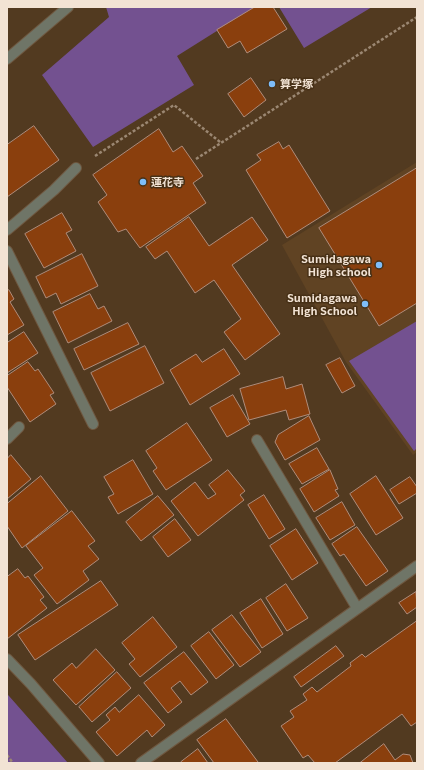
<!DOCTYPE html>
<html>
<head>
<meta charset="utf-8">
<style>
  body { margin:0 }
  #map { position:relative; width:424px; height:770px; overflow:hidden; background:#523a20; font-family:Georgia,serif }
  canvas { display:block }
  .frame { position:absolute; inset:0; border:8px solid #f2e3d4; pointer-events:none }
</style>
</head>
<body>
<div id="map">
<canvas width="424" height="770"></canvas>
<div class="frame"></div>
</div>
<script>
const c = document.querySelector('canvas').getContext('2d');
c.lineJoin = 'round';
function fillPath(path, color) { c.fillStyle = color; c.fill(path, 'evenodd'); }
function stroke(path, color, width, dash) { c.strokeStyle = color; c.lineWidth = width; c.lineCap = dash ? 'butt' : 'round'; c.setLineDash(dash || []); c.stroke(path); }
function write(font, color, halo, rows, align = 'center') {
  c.font = font + ' Georgia,"Noto Sans JP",serif'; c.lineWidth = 3; c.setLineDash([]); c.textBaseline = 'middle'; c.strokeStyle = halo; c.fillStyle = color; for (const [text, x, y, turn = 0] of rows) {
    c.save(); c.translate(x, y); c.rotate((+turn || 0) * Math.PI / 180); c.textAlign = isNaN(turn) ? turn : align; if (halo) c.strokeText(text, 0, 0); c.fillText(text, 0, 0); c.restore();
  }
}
fillPath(new Path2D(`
  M417,162V452L413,455L346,362L282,245Z`), '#604323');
fillPath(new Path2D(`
  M106,7H255L177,56L194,85L93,147L42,75L109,17Z
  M279,7H372L304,48Z
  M417,321V448L414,451L349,361Z
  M7,694L9,696L68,763H7Z`), '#735190');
const building = new Path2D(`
  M255,7H273L287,29L247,53L240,41L228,48L217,30Z
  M251,78L266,100L244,117L228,94Z
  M34,126L59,160L7,197V145Z
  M159,129L173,152L182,146L203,176L193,183L206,203L140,248L126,229L118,232L98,202L107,195L93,175Z
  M279,142L283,149L289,145L330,211L287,238L246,170L261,160L257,155Z
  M417,168V303L379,326L319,228Z
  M62,213L72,230L66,233L76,251L44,268L25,234Z
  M189,217L209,246L252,217L268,240L232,265L280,334L245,360L224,332L241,319L214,280L195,293L167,251L155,259L146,247Z
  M82,254L98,286L61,304L56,293L46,298L36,277Z
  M9,290L14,299L10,302L24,325L7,335V291Z
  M90,294L98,309L104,306L112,321L68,343L53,312Z
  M128,323L139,344L84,370L74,349Z
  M24,332L38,353L7,373V343Z
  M145,346L164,383L110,411L91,373Z
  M224,349L240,374L190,405L170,370L196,354L202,362Z
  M340,358L355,386L342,393L326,365Z
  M28,362L35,371L38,369L54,393L50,395L56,404L30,422L7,387V376Z
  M283,377L286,389L302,384L310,414L289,420L286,410L249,420L240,389Z
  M233,395L250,424L227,437L210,408Z
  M309,416L320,440L285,460L275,442L278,435Z
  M187,423L212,460L166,490L153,471L157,468L146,451Z
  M317,448L329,469L302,484L289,464Z
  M11,455L31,479L7,499V459Z
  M133,460L153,494L118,514L108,497L114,494L104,477Z
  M228,470L245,491L240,495L244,500L198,536L171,501L195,482L208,499L216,494L209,485Z
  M330,470L338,489L335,490L339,496L314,512L300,489Z
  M41,476L68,511L22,548L7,526V504Z
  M376,476L403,518L376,535L350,494Z
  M410,477L417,487V493L399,504L390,490Z
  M264,495L285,529L269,539L248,505Z
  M158,496L174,515L141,541L126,522Z
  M342,502L355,525L330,540L316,518Z
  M72,511L95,541L88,546L99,559L83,571L89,580L57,604L34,575L43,568L26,546Z
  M175,519L191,540L168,557L153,537Z
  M357,527L388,571L366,586L344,554L340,556L332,544Z
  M296,529L318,563L292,580L270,546Z
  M18,569L25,578L28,576L44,597L40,600L47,608L7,639V577Z
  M101,581L118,605L35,660L18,635Z
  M286,584L308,618L287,631L266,598Z
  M416,592L417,607L407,614L399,603Z
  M261,599L283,634L262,648L240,613Z
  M232,615L261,652L240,667L212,630Z
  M153,617L177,647L140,677L129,664L135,659L122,643Z
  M417,621V722L411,726L402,714L335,763H315L308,755L303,758L281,726L294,717L290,711L307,700L303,694L312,687L317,692L351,666L350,663L362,654L365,657Z
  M209,632L234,665L216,679L191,646Z
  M336,646L344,656L301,687L294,677Z
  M96,649L115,670L76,705L53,680L72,663L76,668Z
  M184,652L208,682L191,695L180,681L171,688L182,702L168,713L144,683Z
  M117,672L131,688L92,722L79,707Z
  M139,695L165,725L152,737L147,730L117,756L96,732L110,720L106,715L115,707L119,712Z
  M226,719L258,762L257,763H214L197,740Z
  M384,744L395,760L403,754L410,755L413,763H360Z
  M198,749L208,763H181V762Z`);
fillPath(building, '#8a3f0d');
stroke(building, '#b08c7a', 1);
const minor = new Path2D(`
  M7,59L68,7
  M7,230L54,190L76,168
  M7,251L93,424
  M7,439L19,427
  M257,440L357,608
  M7,659L31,684L99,763
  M141,763L417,566`);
stroke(minor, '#6f5840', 12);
stroke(new Path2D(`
  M95,156L174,105L220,142
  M196,159L417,17
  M7,755L13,763`), '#9b8772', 2.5, [3, 2]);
stroke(minor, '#6f7567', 10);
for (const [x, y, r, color] of [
  [272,84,4,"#7ebdf9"],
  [143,182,4,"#7ebdf9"],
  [379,265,4,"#7ebdf9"],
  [365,304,4,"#7ebdf9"]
]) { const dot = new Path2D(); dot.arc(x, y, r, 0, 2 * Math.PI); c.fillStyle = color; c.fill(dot); stroke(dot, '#473016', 1.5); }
write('bold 11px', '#f2e3d4', '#473016', [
  ["算学塚",280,84],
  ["蓮花寺",151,182],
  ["Sumidagawa",371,259,"right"],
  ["High school",371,272,"right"],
  ["Sumidagawa",357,298,"right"],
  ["High School",357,311,"right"]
], 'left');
</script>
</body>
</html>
